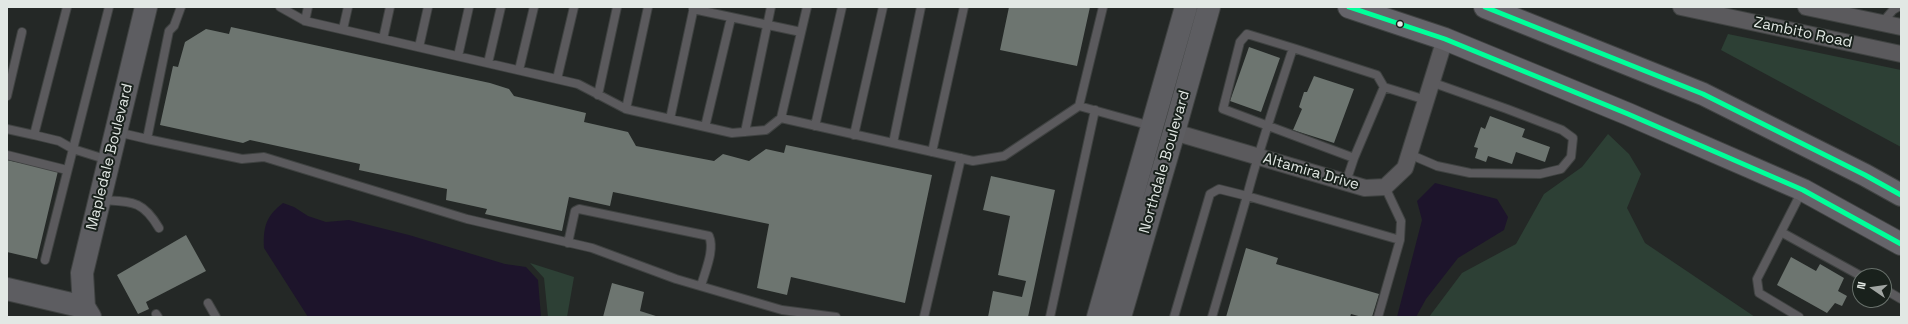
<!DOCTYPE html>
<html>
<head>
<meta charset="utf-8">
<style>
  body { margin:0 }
  #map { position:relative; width:1908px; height:324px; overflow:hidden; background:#242826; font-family:"Space Grotesk",sans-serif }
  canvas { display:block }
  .frame { position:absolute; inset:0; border:8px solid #e2e8e4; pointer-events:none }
  .north { position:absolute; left:1852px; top:268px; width:40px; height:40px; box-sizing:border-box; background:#19211c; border:1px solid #69716c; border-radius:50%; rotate:283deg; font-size:11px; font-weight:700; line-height:16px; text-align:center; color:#e2e8e4 }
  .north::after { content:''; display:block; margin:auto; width:14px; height:18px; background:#a0a5a2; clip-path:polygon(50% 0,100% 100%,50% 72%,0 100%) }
</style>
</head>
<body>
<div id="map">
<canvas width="1908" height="324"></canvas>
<div class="frame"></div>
<div class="north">N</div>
</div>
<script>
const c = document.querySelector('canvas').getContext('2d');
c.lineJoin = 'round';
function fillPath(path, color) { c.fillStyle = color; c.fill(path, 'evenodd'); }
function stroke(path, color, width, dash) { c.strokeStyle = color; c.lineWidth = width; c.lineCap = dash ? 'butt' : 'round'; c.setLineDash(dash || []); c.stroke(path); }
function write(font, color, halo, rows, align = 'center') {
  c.font = font + ' "Space Grotesk",sans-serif'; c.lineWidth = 4; c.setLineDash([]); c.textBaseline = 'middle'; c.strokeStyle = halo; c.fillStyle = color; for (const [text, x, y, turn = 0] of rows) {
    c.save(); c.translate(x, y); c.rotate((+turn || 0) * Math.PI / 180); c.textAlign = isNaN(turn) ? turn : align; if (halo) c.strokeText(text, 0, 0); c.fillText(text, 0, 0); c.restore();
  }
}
fillPath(new Path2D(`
  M1728,34L1901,70V147L1721,50Z
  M1608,134L1629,154L1641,174L1627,208L1645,243L1755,317H1429L1462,273L1516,244L1544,194L1582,167Z
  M530,263L574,277L567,317H548L544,278Z`), '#2d4035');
fillPath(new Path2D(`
  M1435,183L1497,199L1508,217L1504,230L1458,258L1426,299L1416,317H1397L1422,220L1417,201Z
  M283,203L294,207L308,216L326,222L349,220L409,235L505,264L526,267L538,280L541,317H308L264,248C263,227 266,216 283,203Z`), '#1d142b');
fillPath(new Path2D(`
  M1009,7H1090L1077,66L1000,50Z
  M231,27L490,83L509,89L514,96L586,113L584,122L628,132L636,146L714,161L723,154L749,161L766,149L784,153L786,145L932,175L905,303L791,277L787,295L757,288L769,224L613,192L610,206L569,197L562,231L485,214L487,209L446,200L447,189L359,170L360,164L250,140L243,143L160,125L173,66L178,67L185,42L206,29L229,34Z
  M1249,47L1280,58L1261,112L1230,101Z
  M1314,76L1354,89L1334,143L1293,130L1302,109L1299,107L1304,92H1307Z
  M1490,116L1525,129L1522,137L1550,147L1545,162L1516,152L1512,164L1488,156L1486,162L1475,158L1478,148L1474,147L1481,127L1485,129Z
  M7,160L58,171L37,259L7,252Z
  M991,176L1055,190L1028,317H988L993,291L1022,297L1026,281L998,275L1010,216L983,210Z
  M186,235L206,271L146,302L149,309L138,314L117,275Z
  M1246,248L1278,258L1276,264L1379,294L1372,317H1362L1351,314L1350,317H1226Z
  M1791,257L1816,271L1820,264L1844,278L1838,291L1847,296L1842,306L1835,303L1827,313L1777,285Z
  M612,283L644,292L640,311L659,317H603Z`), '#6d7570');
const lane = new Path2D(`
  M280,7L305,21L578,84L626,109L732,133L766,130L781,118
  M807,7L781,118L973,161L1004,156L1079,106L1151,126
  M693,9L801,32
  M305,21L308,7
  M1882,23L1893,10L1898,7
  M343,29L348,7
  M383,39L390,7
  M419,47L428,7
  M1293,48L1377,75L1384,87
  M458,56L469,7
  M488,63L501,7
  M519,70L534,7
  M557,79L574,7
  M598,95L617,7
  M7,96L22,32
  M1079,106L1103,7
  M626,109L648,7
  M670,119L694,7
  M815,126L842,7
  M705,127L731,18
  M7,129L34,135
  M117,132L147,139L169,31L174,26L181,7
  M745,132L771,7
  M854,135L883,7
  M147,139L242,159L264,157L467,219L592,248L676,279L782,310L836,317
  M893,143L921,7
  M932,152L964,7
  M1409,154L1437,166L1470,173L1540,174L1561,169L1571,157L1573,138L1562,130L1507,109L1431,82
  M7,155L67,170
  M108,160L73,149L109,7
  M1346,182L1354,158
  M1385,187L1401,221L1400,240L1247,196C1260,146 1277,97 1293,48L1247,34L1240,42L1223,109L1354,158L1384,87L1426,100
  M100,200C131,202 142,199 159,228
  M1781,232L1861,276
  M568,243L575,211L579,209L709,236C715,250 705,271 701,286
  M45,260L73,149L59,141L34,135L67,7
  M1884,289L1901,299
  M208,303L216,317
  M156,314L158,317
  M924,317L961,158
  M1050,317L1095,110
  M1174,317L1210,194L1219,189L1247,196L1212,317
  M1378,317L1400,240
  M1799,317L1759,293L1757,279L1802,191`);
const street = new Path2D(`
  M1681,7L1901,54
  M1806,7L1901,27
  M1174,132L1365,188L1385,187L1405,168L1445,39`);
const secondary = new Path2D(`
  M7,289L84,307L90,317
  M84,307L82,273L146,7
  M1098,317L1186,7
  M1120,317L1174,132L1209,7`);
const primary = new Path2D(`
  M1349,7L1445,39L1628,114L1803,190L1901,244
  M1485,7L1703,94L1865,175L1901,195`);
stroke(lane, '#3f4241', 10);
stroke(street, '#3f4241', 18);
stroke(secondary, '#3f4241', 24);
stroke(primary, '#3f4241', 24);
stroke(lane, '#5b5a5d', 8);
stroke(street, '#5b5a5d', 16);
stroke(secondary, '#5d5d61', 22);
stroke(primary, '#65646a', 22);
stroke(new Path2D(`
  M1349,7L1445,39L1628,114L1803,190L1901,244
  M1485,7L1703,94L1865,175L1901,195`), '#0f9', 5);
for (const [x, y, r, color] of [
  [1400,24,3.5,"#e2e8e4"]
]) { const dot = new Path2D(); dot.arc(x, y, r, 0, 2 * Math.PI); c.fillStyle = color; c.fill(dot); stroke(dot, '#19211c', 1.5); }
write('15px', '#e2e8e4', '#19211c', [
  ["Zambito Road",1803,33,12],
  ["Mapledale Boulevard",110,157,-76],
  ["Northdale Boulevard",1165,162,-74],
  ["Altamira Drive",1311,172,16]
]);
</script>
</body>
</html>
